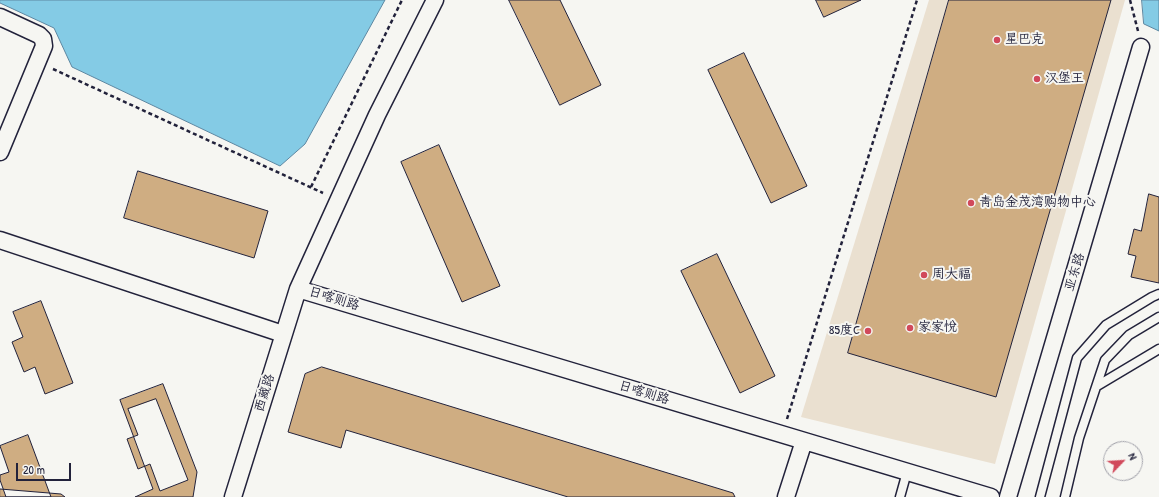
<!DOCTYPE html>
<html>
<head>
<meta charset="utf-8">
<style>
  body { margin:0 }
  #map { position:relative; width:1159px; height:497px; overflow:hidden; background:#f6f6f2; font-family:"Patrick Hand",sans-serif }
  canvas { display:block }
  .north { position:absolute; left:1103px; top:441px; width:40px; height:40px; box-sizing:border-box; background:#f6f6f2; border:1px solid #a1a1a9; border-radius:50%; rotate:65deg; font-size:11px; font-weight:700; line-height:16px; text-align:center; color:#22223b }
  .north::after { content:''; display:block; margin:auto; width:14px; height:18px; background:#d1495b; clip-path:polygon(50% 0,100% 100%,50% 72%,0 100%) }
  .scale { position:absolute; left:16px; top:463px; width:55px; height:18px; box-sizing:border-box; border:2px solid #22223b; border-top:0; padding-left:5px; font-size:12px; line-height:14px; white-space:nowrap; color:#22223b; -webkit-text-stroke:3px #f6f6f2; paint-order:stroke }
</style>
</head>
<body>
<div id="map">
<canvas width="1159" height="497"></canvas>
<div class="north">N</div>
<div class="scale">20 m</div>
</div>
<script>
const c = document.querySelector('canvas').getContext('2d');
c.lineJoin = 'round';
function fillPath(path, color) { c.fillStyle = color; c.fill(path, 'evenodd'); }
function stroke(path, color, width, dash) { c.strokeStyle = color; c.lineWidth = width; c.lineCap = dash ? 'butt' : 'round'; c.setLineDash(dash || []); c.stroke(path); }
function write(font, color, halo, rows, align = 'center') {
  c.font = font + ' "Patrick Hand","LXGW WenKai TC",sans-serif'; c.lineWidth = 4; c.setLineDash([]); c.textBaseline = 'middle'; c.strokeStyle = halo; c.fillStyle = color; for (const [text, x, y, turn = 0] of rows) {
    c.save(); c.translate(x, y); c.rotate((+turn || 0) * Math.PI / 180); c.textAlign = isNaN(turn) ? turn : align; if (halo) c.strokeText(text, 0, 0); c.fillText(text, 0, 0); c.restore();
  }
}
fillPath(new Path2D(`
  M929,0H1125L995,464L801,417Z`), '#eae0d0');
const water = new Path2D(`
  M0,0H385L305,144L280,166L72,67L54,28L0,3Z
  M1142,0H1159V31L1144,24Z`);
fillPath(water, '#84cbe5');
stroke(water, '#5d87a1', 1);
const building = new Path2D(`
  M509,0H560L601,85L560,105Z
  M816,0H861L824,17Z
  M949,0H1111L996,397L848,353Z
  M744,53L807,186L771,203L708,70Z
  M439,145L500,286L462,302L401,162Z
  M138,171L268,211L254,258L124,218Z
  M1149,194L1159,197V283L1131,277L1136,256L1128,254L1134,229L1141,231Z
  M717,254L775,376L740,393L681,271Z
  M41,301L73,383L45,394L35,367L24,372L12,342L23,337L13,312Z
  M322,367L733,493L735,497H568L346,430L341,448L288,432L305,374Z
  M163,384L197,472L193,497H135L153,489L120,400Z
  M156,399L188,480L160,491L150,464L138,469L127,439L138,435L128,409Z
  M28,435L51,497H6L0,480V475L9,472L0,446Z
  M0,489L61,494L65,497H0Z`);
fillPath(building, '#cfad82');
stroke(building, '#22223b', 1);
const lane = new Path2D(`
  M1097,386L1159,349
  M900,497L907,472
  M1040,497L1077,358L1106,325L1152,297L1159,294
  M1065,497L1079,438L1105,360L1129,335L1159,317`);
const street = new Path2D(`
  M0,17L39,35L43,39L44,46L0,152
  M0,240L283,334
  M298,289L991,497
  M233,497L298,289L377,115L435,0
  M786,497L804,441
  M1008,497L1141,47`);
stroke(lane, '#22223b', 11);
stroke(street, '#22223b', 19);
stroke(new Path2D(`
  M1130,0L1138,31
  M53,69L323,193
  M311,187L402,0
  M787,419L917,0`), '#22223b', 2.5, [4, 3]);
stroke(lane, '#f6f6f2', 8);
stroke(street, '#f6f6f2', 16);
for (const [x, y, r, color] of [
  [997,40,4,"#d1495b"],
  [1037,79,4,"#d1495b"],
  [971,203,4,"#d1495b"],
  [924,275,4,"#d1495b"],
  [910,328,4,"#d1495b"],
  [868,331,4,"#d1495b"]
]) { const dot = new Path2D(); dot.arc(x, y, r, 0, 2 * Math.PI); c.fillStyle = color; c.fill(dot); stroke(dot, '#f6f6f2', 1.5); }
write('13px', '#22223b', '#f6f6f2', [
  ["星巴克",1005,40],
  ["汉堡王",1045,79],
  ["青岛金茂湾购物中心",979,203],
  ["周大福",932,275],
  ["家家悦",918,328],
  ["85度C",860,331,"right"]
], 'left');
write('13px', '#22223b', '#f6f6f2', [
  ["亚东路",1075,272,-73],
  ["日喀则路",334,299,17],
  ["西藏路",265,393,-73],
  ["日喀则路",644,393,17]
]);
</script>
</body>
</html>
